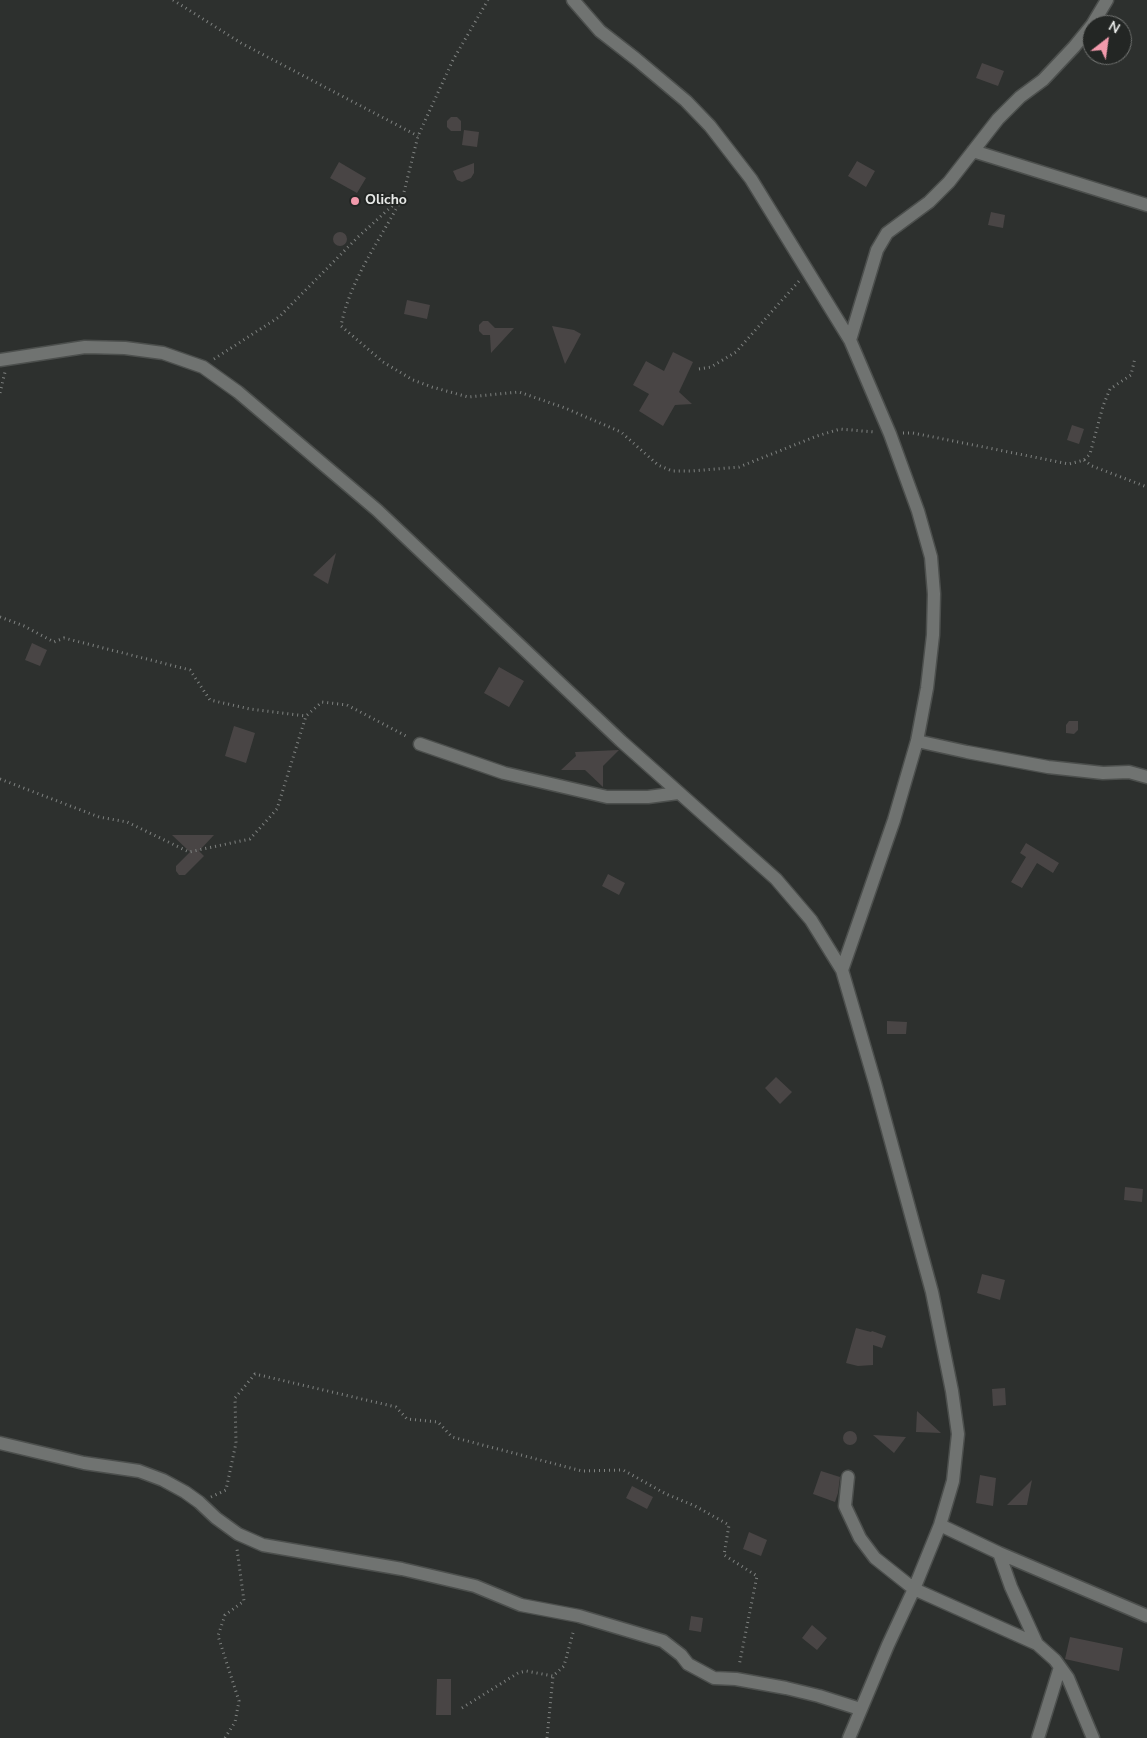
<!DOCTYPE html>
<html>
<head>
<meta charset="utf-8">
<style>
  body { margin:0 }
  #map { position:relative; width:1147px; height:1738px; overflow:hidden; background:#2d302e; font-family:"Nunito Sans",sans-serif }
  canvas { display:block }
  .north { position:absolute; left:1082px; top:15px; width:50px; height:50px; box-sizing:border-box; background:#232624; border:1px solid #727472; border-radius:50%; rotate:30deg; font-size:14px; font-weight:700; line-height:20px; text-align:center; color:#e8eae8 }
  .north::after { content:''; display:block; margin:auto; width:18px; height:22px; background:#f29aac; clip-path:polygon(50% 0,100% 100%,50% 72%,0 100%) }
</style>
</head>
<body>
<div id="map">
<canvas width="1147" height="1738"></canvas>
<div class="north">N</div>
</div>
<script>
const c = document.querySelector('canvas').getContext('2d');
c.lineJoin = 'round';
function fillPath(path, color) { c.fillStyle = color; c.fill(path, 'evenodd'); }
function stroke(path, color, width, dash) { c.strokeStyle = color; c.lineWidth = width; c.lineCap = dash ? 'butt' : 'round'; c.setLineDash(dash || []); c.stroke(path); }
function write(font, color, halo, rows, align = 'center') {
  c.font = font + ' "Nunito Sans",sans-serif'; c.lineWidth = 4; c.setLineDash([]); c.textBaseline = 'middle'; c.strokeStyle = halo; c.fillStyle = color; for (const [text, x, y, turn = 0] of rows) {
    c.save(); c.translate(x, y); c.rotate((+turn || 0) * Math.PI / 180); c.textAlign = isNaN(turn) ? turn : align; if (halo) c.strokeText(text, 0, 0); c.fillText(text, 0, 0); c.restore();
  }
}
fillPath(new Path2D(`
  M982,63L1004,71L998,86L976,78Z
  M451,117H457L461,121V131H451L447,127V121Z
  M464,130L479,132L477,147L462,145Z
  M857,161L875,171L866,187L848,176Z
  M339,162L366,178L357,193L330,178Z
  M474,163V173L471,178L462,182L457,180L453,171Z
  M991,212L1005,215L1003,228L988,225Z
  M333 239a7 7 0 1 1 14 0a7 7 0 1 1-14 0Z
  M407,300L430,305L427,319L404,314Z
  M483,321H488L495,328H514L491,353L490,335H483L479,331V325Z
  M552,326L574,330L581,334L565,364Z
  M673,352L693,362L679,392L692,404L675,405L663,426L639,411L649,394L633,385L646,361L664,371Z
  M1072,425L1084,429L1079,444L1067,440Z
  M336,553L328,584L313,575Z
  M32,643L47,650L40,666L25,660Z
  M499,667L524,681L509,707L484,693Z
  M1069,721H1078V730L1074,734L1066,733V725Z
  M234,726L255,733L246,763L225,756Z
  M619,750L603,766V787L585,770H561L576,756L575,752Z
  M172,835H214L199,851L204,856L185,875H179L176,871V866L190,852Z
  M1026,843L1059,863L1053,873L1037,863L1022,888L1011,882L1026,857L1020,853Z
  M608,874L625,883L619,895L602,886Z
  M887,1021L907,1022L906,1034H887Z
  M776,1077L792,1092L780,1104L765,1088Z
  M1125,1187L1143,1189L1142,1202L1124,1200Z
  M982,1274L1005,1280L1000,1300L977,1293Z
  M856,1328L871,1332L872,1331L886,1336L882,1348L873,1345V1365L858,1366L846,1363Z
  M1005,1388L1006,1405L993,1406L992,1389Z
  M917,1411L941,1433L916,1432Z
  M843 1438a7 7 0 1 1 14 0a7 7 0 1 1-14 0Z
  M873,1435L906,1437L894,1453Z
  M821,1471L840,1477L838,1493L835,1502L813,1494Z
  M980,1475L996,1478L993,1506L976,1503Z
  M1032,1480L1027,1505H1007Z
  M632,1486L653,1497L647,1509L626,1498Z
  M749,1532L767,1540L761,1556L743,1549Z
  M691,1616L703,1618L701,1632L689,1630Z
  M812,1625L827,1638L817,1650L802,1638Z
  M1070,1637L1123,1648L1119,1671L1065,1659Z
  M437,1679H451V1715H436Z`), '#494545');
const minor = new Path2D(`
  M573,0L600,31L636,59L686,101L710,126L751,179L850,340L890,434L918,511L931,557L934,594L933,635L927,688L917,741L894,820L842,970
  M973,151L1147,205
  M850,340L877,250L887,233L929,202L949,182L998,119L1020,97L1043,80L1074,47L1092,25L1107,0
  M0,360L85,347L125,348L163,353L203,367L238,392L377,510L621,741L776,879L811,920L842,970L875,1083L932,1292L952,1391L958,1434L953,1481L940,1525L914,1589L888,1645L849,1738
  M917,741L967,752L1048,767L1103,773L1129,772L1147,777
  M420,744L504,773L607,797H648L678,793
  M0,1443L84,1463L139,1471L163,1480L185,1492L199,1502L216,1518L238,1534L263,1545L402,1569L475,1586L521,1605L579,1616L663,1641L681,1655L688,1664L714,1678L736,1679L786,1688L819,1696L860,1709
  M848,1477L845,1506L860,1538L875,1558L914,1589L1037,1644L1055,1660L1068,1678L1093,1738
  M940,1525L999,1553L1147,1616
  M999,1553L1011,1587L1037,1644
  M1038,1738L1060,1667`);
stroke(minor, '#4c4f4d', 15);
stroke(new Path2D(`
  M173,0L241,43L418,136
  M403,196C381,239 350,279 341,326L383,362L413,380L432,387L468,397L519,392L565,408L621,432L658,465L672,471H692L739,467L817,436L840,429L874,432
  M214,359L279,317L358,237L403,196L418,136L453,60L488,0
  M699,369L711,367L736,352L799,281
  M0,393L5,372
  M903,433H913L1069,464L1084,460L1090,454L1103,406L1110,389L1131,375L1135,358
  M1084,460L1092,466L1147,487
  M0,617L24,626L54,642L64,638L190,670L210,700L250,709L306,716
  M0,779L99,817L127,822L189,852L250,839L277,809L306,716L322,702L347,705L408,737
  M211,1497L226,1490L236,1443L235,1398L255,1374L396,1407L407,1419L438,1422L452,1437L582,1471L623,1470L666,1494L695,1506L729,1525L724,1555L757,1576L739,1666
  M462,1708L518,1673L526,1671L553,1676L564,1666L574,1629
  M225,1738L235,1722L239,1701L218,1636L225,1615L244,1601L237,1549
  M547,1738L553,1676`), '#7f8280', 3, [1, 4]);
stroke(minor, '#707371', 12);
for (const [x, y, r, color] of [
  [355,201,5,"#f29aac"]
]) { const dot = new Path2D(); dot.arc(x, y, r, 0, 2 * Math.PI); c.fillStyle = color; c.fill(dot); stroke(dot, '#232624', 2); }
write('bold 14px', '#e8eae8', '#232624', [
  ["Olicho",365,201]
], 'left');
</script>
</body>
</html>
